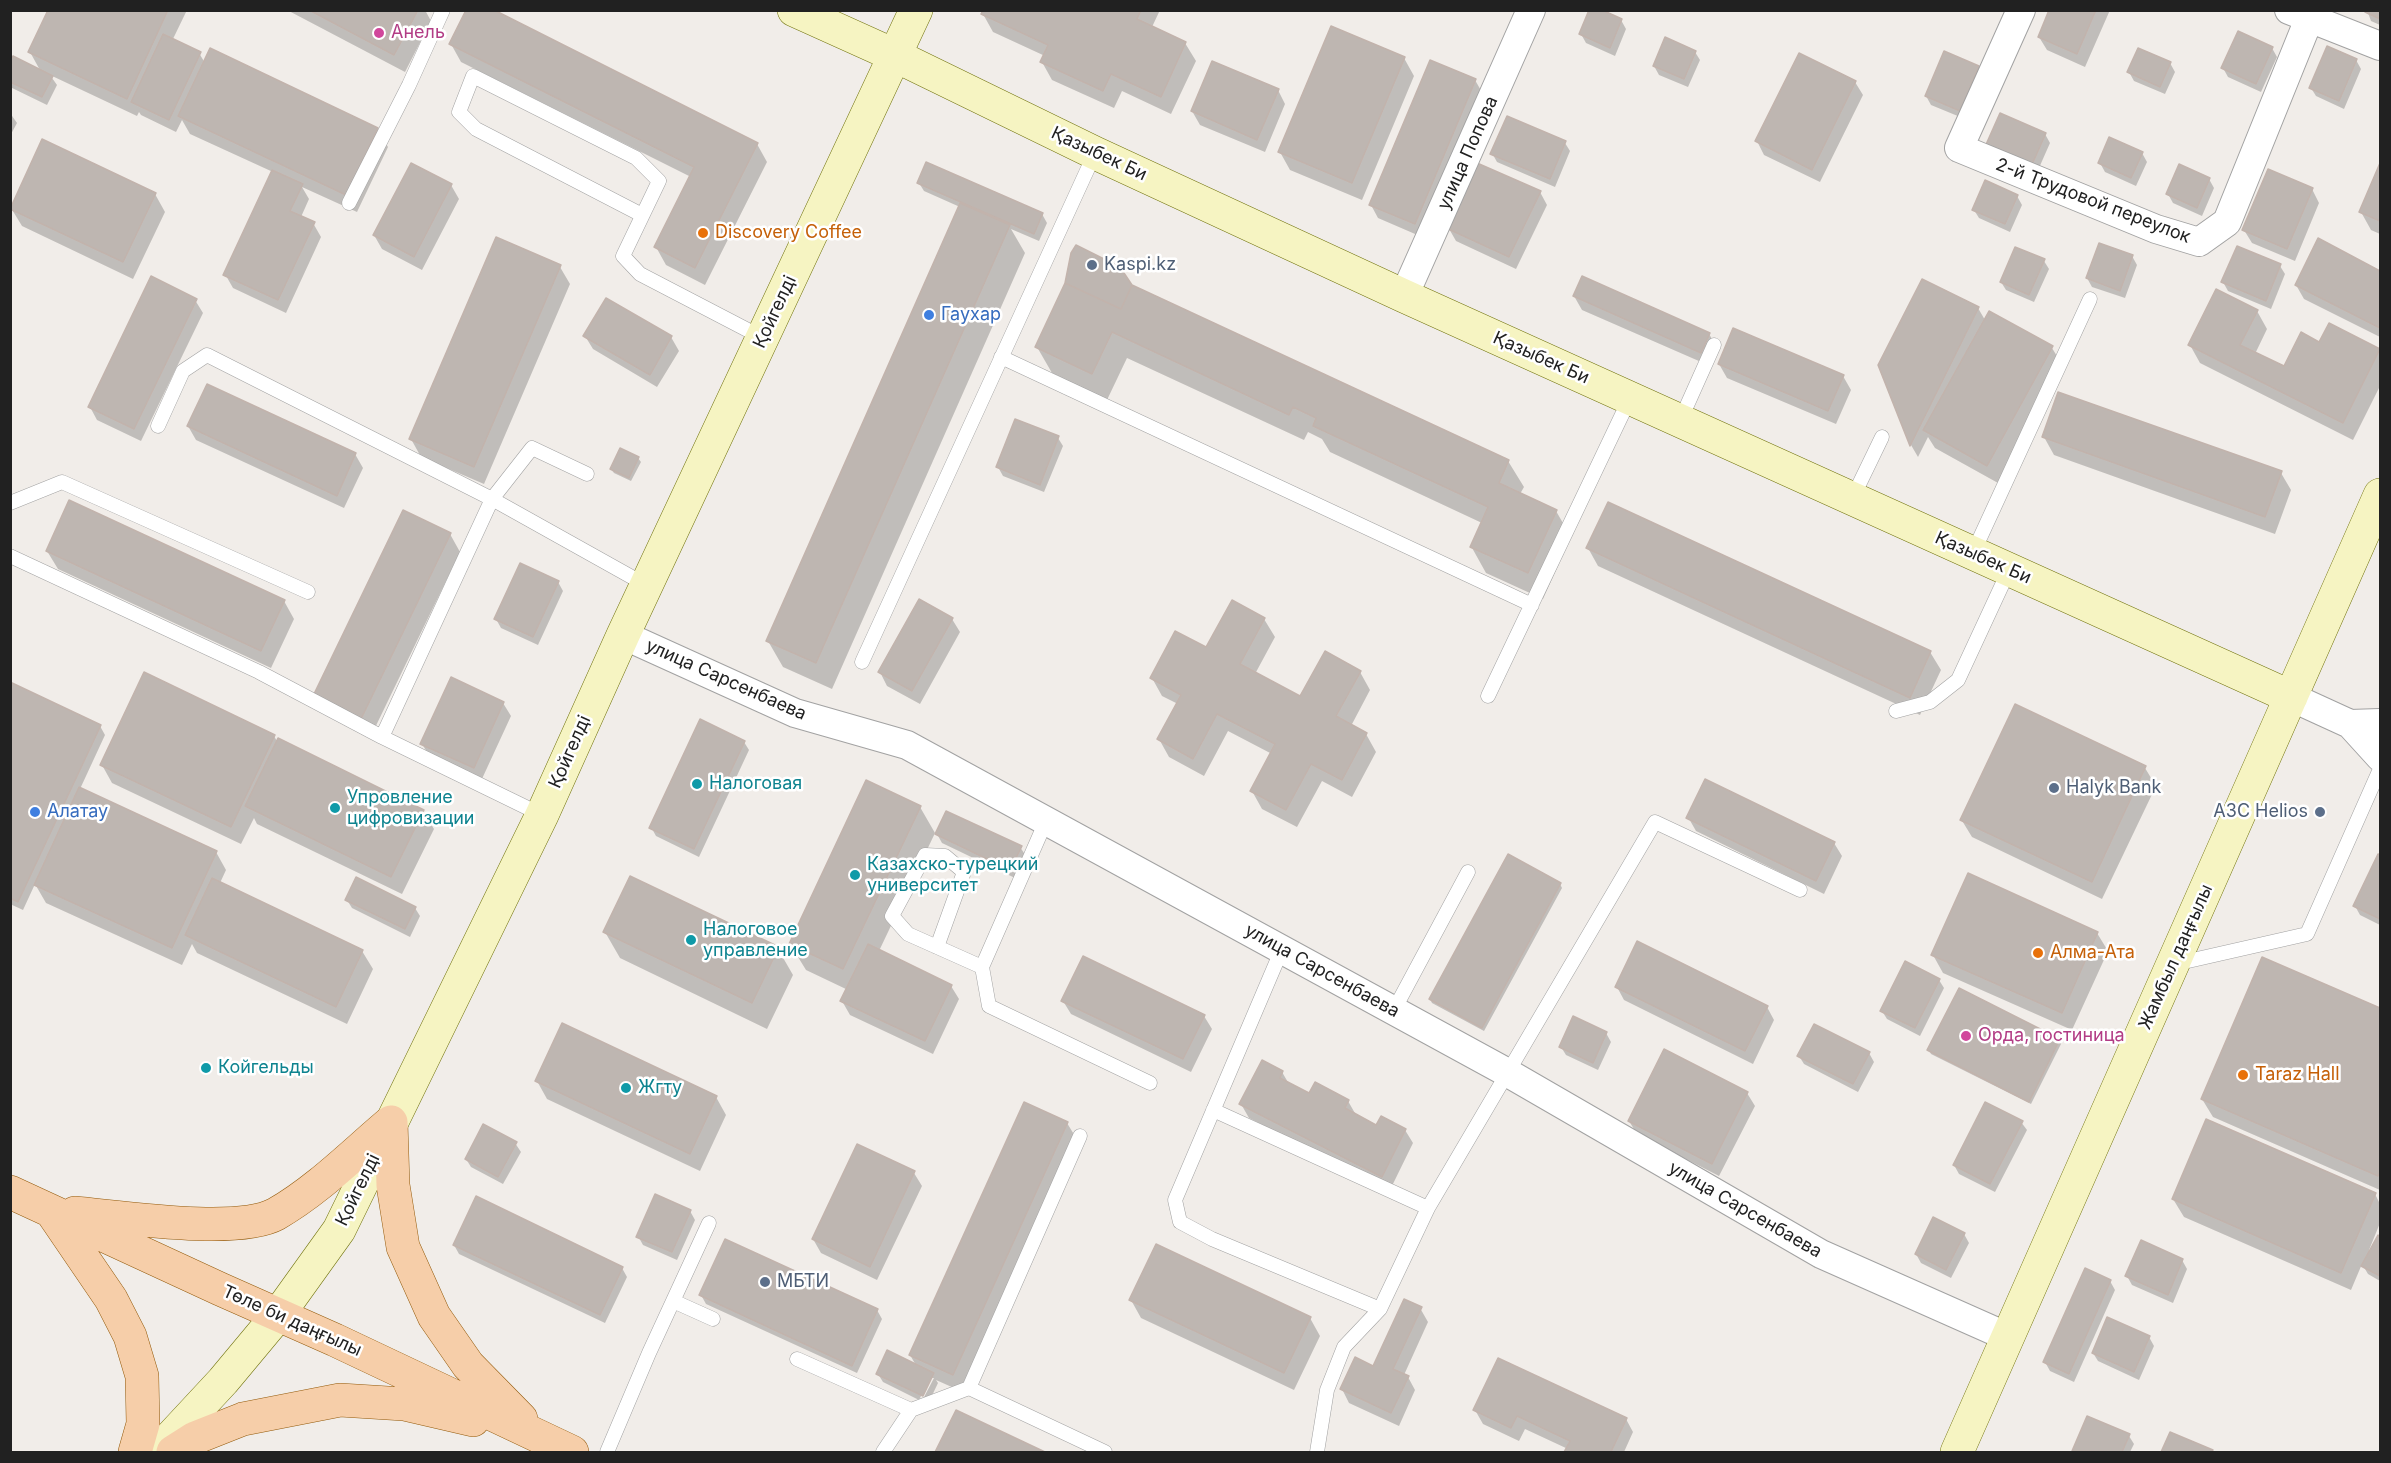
<!DOCTYPE html>
<html>
<head>
<meta charset="utf-8">
<style>
  body { margin:0 }
  #map { position:relative; width:2391px; height:1463px; overflow:hidden; background:#f1ede9; font-family:Inter,sans-serif }
  canvas { display:block }
  .frame { position:absolute; inset:0; border:12px solid #212121; pointer-events:none }
</style>
</head>
<body>
<div id="map">
<canvas width="2391" height="1463"></canvas>
<div class="frame"></div>
</div>
<script>
const c = document.querySelector('canvas').getContext('2d');
c.lineJoin = 'round';
function fillPath(path, color) { c.fillStyle = color; c.fill(path, 'evenodd'); }
function stroke(path, color, width, dash) { c.strokeStyle = color; c.lineWidth = width; c.lineCap = dash ? 'butt' : 'round'; c.setLineDash(dash || []); c.stroke(path); }
function write(font, color, halo, rows, align = 'center') {
  c.font = font + ' Inter,sans-serif'; c.lineWidth = 5; c.setLineDash([]); c.textBaseline = 'middle'; c.strokeStyle = halo; c.fillStyle = color; for (const [text, x, y, turn = 0] of rows) {
    c.save(); c.translate(x, y); c.rotate((+turn || 0) * Math.PI / 180); c.textAlign = isNaN(turn) ? turn : align; if (halo) c.strokeText(text, 0, 0); c.fillText(text, 0, 0); c.restore();
  }
}
fillPath(new Path2D(`
  M50,10H187L172,41L199,53L205,63L377,129L388,147L357,212L302,187L309,199L301,217L313,223L321,237L286,313L233,288L225,274L273,172L190,134L182,120L176,132L141,115L139,112L137,116L50,75L57,85L47,105L10,87V64L41,72L30,52Z
  M287,10H425L431,21L405,72Z
  M985,10H1160L1152,27L1185,43L1196,61L1171,114L1122,91L1114,108L1052,80L1042,62L1045,56L993,32L983,14Z
  M2051,10H2110L2085,67L2047,50L2039,37Z
  M2367,10H2380V25L2371,21Z
  M1621,20L1626,29L1615,56L1586,43L1581,34Z
  M451,44L757,144L767,162L705,285L666,265L656,247L691,177L461,62Z
  M2272,48L2277,57L2261,92L2228,77L2223,68Z
  M1695,52L1700,60L1688,87L1659,75L1654,66Z
  M1404,58L1414,76L1362,200L1290,170L1280,152Z
  M2356,60L2361,69L2344,109L2316,96L2311,88Z
  M2170,63L2175,72L2165,94L2134,81L2129,72Z
  M1978,67L1983,76L1965,119L1931,105L1926,96Z
  M1475,80L1483,94L1422,237L1378,218L1371,205Z
  M1855,82L1863,95L1820,182L1764,155L1757,141Z
  M1278,90L1285,104L1265,152L1200,125L1192,111Z
  M10,113L17,123L10,136Z
  M2045,134L2050,143L2035,177L1991,157Z
  M1565,143L1570,151L1555,187L1497,162L1492,153Z
  M2142,153L2147,162L2136,186L2105,172L2100,163Z
  M2180,166L2209,179L2214,188L2202,216L2173,203L2168,194Z
  M2380,167V234L2371,230L2361,212Z
  M919,183L1042,214L1047,223L1039,241L1011,229L1025,253L832,689L783,667L768,641L960,207L924,191Z
  M451,185L459,199L422,270L382,249L374,235Z
  M2312,189L2319,203L2295,261L2252,243L2244,230Z
  M1540,192L1547,205L1516,269L1456,241L1448,227Z
  M155,194L165,212L133,279L22,226L11,208Z
  M2017,196L2022,205L2010,232L1979,218L1974,210Z
  M2319,240L2380,273V337L2304,299L2296,285Z
  M2237,247L2280,266L2285,274L2271,309L2228,291L2223,282Z
  M2132,256L2137,265L2125,298L2092,287L2087,278Z
  M2044,261L2049,269L2034,302L2006,290L2001,282Z
  M560,267L570,284L484,484L421,457L411,439Z
  M1131,285L1508,461L1524,487L1520,494L1556,511L1571,537L1543,599L1486,573L1471,546L1482,523L1330,452L1322,439L1308,432L1304,440L1127,358L1107,400L1052,373L1037,347Z
  M1574,296L1709,334L1717,347L1708,365L1582,310Z
  M195,300L203,313L141,441L97,420L90,407Z
  M1978,308L1985,320L1989,313L2052,348L2063,366L1998,483L1935,448L1928,437L1918,457L1911,445L1880,365Z
  M2257,311L2267,329L2255,354L2284,368L2320,344L2379,350L2380,386L2353,440L2200,363L2190,345Z
  M585,336L671,337L679,351L657,387L593,349Z
  M1719,364L1843,376L1851,390L1836,424L1727,378Z
  M188,426L355,454L363,468L344,508L196,440Z
  M2044,437L2281,473L2291,490L2275,534L2054,455Z
  M1058,438L1063,446L1044,492L1003,476L998,467Z
  M621,450L638,458L641,462L631,481L614,473L611,469Z
  M450,534L460,552L371,736L325,714Z
  M1588,548L1930,652L1941,670L1920,715L1598,566Z
  M47,551L284,601L294,619L271,668L58,569Z
  M558,582L563,591L538,645L501,628L496,619Z
  M952,619L960,632L920,704L887,686L880,672Z
  M1264,619L1275,637L1255,674L1301,699L1360,672L1370,690L1351,726L1366,734L1376,752L1352,797L1322,781L1297,827L1262,809L1252,791L1272,754L1228,731L1204,776L1169,757L1159,739L1178,704L1162,696L1152,678Z
  M10,684L100,726L105,735L80,789L216,852L226,870L220,883L362,951L373,969L347,1024L197,953L192,944L182,965L46,903L35,884L23,910L10,904Z
  M503,703L511,716L481,781L430,757L422,744Z
  M2015,706L2145,768L2156,786L2102,899L1972,837L1961,819Z
  M274,736L278,743L423,811L434,829L402,894L257,824L254,818L241,844L112,783L102,765Z
  M744,742L749,750L699,857L656,836L651,827Z
  M920,807L935,833L879,951L951,986L959,999L933,1054L850,1015L842,1001L848,990L806,970L790,944Z
  M1688,817L1834,843L1842,856L1824,894L1696,831Z
  M937,834L1020,847L1026,856L1015,878L942,843Z
  M2379,856H2380V925L2360,915L2355,906Z
  M1560,884L1562,888L1484,1031L1432,1003L1430,999Z
  M347,900L415,908L420,916L410,937L352,908Z
  M605,932L778,949L793,975L767,1029L620,958Z
  M2097,933L2108,951L2072,1030L1943,973L1933,955Z
  M2263,959L2380,1009V1190L2213,1117L2202,1099Z
  M1939,980L1944,988L1920,1036L1887,1019L1882,1011Z
  M1617,987L1767,1007L1774,1020L1753,1064L1624,1000Z
  M1063,1001L1204,1016L1212,1029L1191,1072L1071,1014Z
  M1606,1033L1611,1042L1598,1070L1566,1055L1561,1047Z
  M2059,1040L2061,1044L2031,1104L1931,1054L1929,1050Z
  M1869,1053L1874,1062L1858,1092L1804,1064L1799,1056Z
  M1282,1072L1289,1084L1310,1095L1348,1101L1356,1115L1377,1127L1405,1130L1413,1143L1390,1190L1249,1118L1241,1104Z
  M537,1081L716,1097L726,1115L700,1171L547,1099Z
  M1747,1093L1755,1106L1719,1176L1637,1134L1629,1121Z
  M2021,1122L2027,1130L1995,1192L1959,1174L1954,1165Z
  M1067,1123L1078,1141L963,1392L936,1380L938,1383L928,1404L922,1401L934,1378H930L919,1400L883,1382L878,1374L917,1367L910,1355Z
  M515,1143L521,1152L503,1184L471,1167L466,1159Z
  M858,1146L914,1173L922,1186L877,1280L821,1253L813,1239Z
  M2375,1194L2380,1204V1223L2369,1250L2371,1251L2378,1237L2380,1238V1281L2368,1274L2362,1264L2351,1290L2184,1217L2173,1199Z
  M690,1211L695,1220L677,1260L643,1245L638,1236Z
  M1964,1234L1969,1243L1951,1278L1921,1263L1916,1254Z
  M454,1245L622,1268L627,1277L605,1323L459,1254Z
  M2182,1260L2187,1269L2173,1303L2132,1285L2127,1276Z
  M2110,1281L2115,1290L2074,1382L2050,1371L2045,1362Z
  M701,1295L877,1310L882,1319L857,1373L706,1304Z
  M1131,1300L1310,1318L1320,1336L1294,1390L1141,1318Z
  M1420,1308L1428,1322L1404,1375L1408,1377L1415,1390L1399,1426L1349,1403L1342,1389L1373,1368Z
  M2149,1337L2154,1346L2139,1380L2098,1361L2093,1353Z
  M1475,1410L1626,1419L1633,1432L1624,1452H1566L1568,1449L1525,1429L1519,1441L1483,1424Z
  M956,1412L1041,1452H937Z
  M2171,1434L2212,1452H2213H2163Z
  M2129,1436L2134,1444L2130,1452H2074L2073,1451Z`), '#0003');
const building = new Path2D(`
  M48,10H168L127,99L28,52Z
  M309,10H418L394,55Z
  M466,10H494L758,143L695,268L654,247L694,167L449,44Z
  M983,10H1141L1137,19L1186,42L1161,97L1111,74L1103,91L1040,62L1048,45L981,14Z
  M1589,10H1602L1622,19L1610,48L1579,34Z
  M2049,10H2096L2077,54L2038,37Z
  M2365,10H2380V19L2365,12Z
  M1331,26L1405,57L1352,183L1278,152Z
  M2238,31L2273,47L2256,84L2221,68Z
  M163,34L201,52L169,120L131,102Z
  M1665,37L1696,51L1684,79L1653,66Z
  M2327,46L2357,59L2339,101L2309,88Z
  M210,48L378,128L346,195L178,116Z
  M2138,48L2171,62L2160,87L2127,72Z
  M1944,51L1979,66L1960,111L1925,96Z
  M1799,53L1856,81L1812,170L1755,141Z
  M13,56L53,76L42,97L10,82V61Z
  M1430,60L1476,79L1415,224L1369,205Z
  M1212,61L1279,89L1257,140L1191,111Z
  M2000,113L2046,133L2030,169L1984,149Z
  M1507,116L1566,141L1550,179L1490,154Z
  M2109,137L2143,152L2131,178L2098,163Z
  M42,139L156,193L123,262L10,209Z
  M926,162L1043,213L1034,234L917,183Z
  M411,163L452,184L414,257L373,235Z
  M1477,163L1541,191L1509,257L1446,228Z
  M2380,163V221L2359,212Z
  M2179,164L2210,178L2197,208L2166,194Z
  M2268,169L2313,188L2287,249L2242,230Z
  M272,170L303,184L290,211L315,222L278,300L223,275Z
  M1985,180L2018,195L2005,224L1972,210Z
  M960,203L1010,225L816,663L766,641Z
  M496,237L561,265L474,467L409,439Z
  M2318,238L2380,271V328L2295,285Z
  M2099,243L2133,255L2120,291L2086,278Z
  M1076,245L1120,267L1132,285L1121,309L1065,283L1071,253Z
  M2237,246L2281,264L2266,301L2221,282Z
  M2015,247L2045,259L2029,295L2000,282Z
  M151,276L197,299L134,429L88,407Z
  M1582,276L1710,333L1701,353L1573,296Z
  M1922,279L1979,307L1910,446L1878,365Z
  M1065,283L1121,309L1132,285L1509,460L1499,483L1557,510L1528,573L1470,547L1488,507L1313,426L1316,418L1293,407L1289,415L1112,332L1092,374L1035,347Z
  M2216,289L2258,310L2240,345L2284,366L2301,332L2319,342L2329,323L2380,349L2343,423L2188,345Z
  M606,298L672,336L650,375L583,336Z
  M1989,311L2053,346L1987,466L1923,430Z
  M1733,328L1844,375L1828,411L1718,364Z
  M207,384L356,453L337,496L187,426Z
  M2058,392L2282,471L2265,517L2042,437Z
  M1015,419L1059,436L1040,485L996,467Z
  M620,448L639,457L629,478L610,469Z
  M69,500L285,600L261,651L46,551Z
  M1608,502L1931,651L1910,698L1586,548Z
  M403,510L451,533L361,719L313,696Z
  M520,563L559,581L533,637L494,619Z
  M919,599L953,618L912,691L878,672Z
  M1232,600L1265,618L1240,664L1300,696L1325,651L1361,671L1336,716L1367,733L1342,780L1311,764L1286,810L1250,791L1275,744L1217,714L1193,759L1157,739L1181,695L1150,678L1175,631L1206,647Z
  M144,672L275,735L231,827L100,765Z
  M451,677L504,702L474,768L420,744Z
  M10,682L101,725L18,902L10,898Z
  M2015,704L2146,766L2092,882L1960,820Z
  M700,719L745,741L694,849L649,828Z
  M278,738L424,810L391,877L245,806Z
  M1705,779L1835,842L1816,881L1686,818Z
  M866,780L921,806L843,969L789,944Z
  M79,787L217,851L172,948L34,885Z
  M946,811L1022,846L1010,870L935,834Z
  M1508,854L1561,883L1482,1028L1429,999Z
  M2378,854L2380,855V919L2353,906Z
  M1968,873L2098,932L2062,1013L1931,955Z
  M630,876L779,947L752,1003L603,932Z
  M356,877L416,907L405,929L345,900Z
  M212,878L363,950L336,1007L185,935Z
  M1637,941L1768,1006L1745,1051L1615,987Z
  M868,944L952,985L925,1041L840,1001Z
  M1083,956L1205,1015L1183,1059L1061,1001Z
  M2262,957L2380,1008V1172L2378,1176L2201,1099Z
  M1905,961L1940,979L1915,1028L1880,1011Z
  M1959,988L2060,1039L2029,1102L1927,1050Z
  M1573,1016L1607,1032L1593,1063L1559,1047Z
  M562,1023L717,1096L690,1154L535,1081Z
  M1814,1024L1870,1052L1853,1084L1797,1056Z
  M1664,1049L1748,1092L1712,1164L1628,1121Z
  M1262,1060L1283,1071L1280,1078L1309,1093L1315,1082L1349,1100L1345,1108L1376,1125L1381,1116L1406,1129L1382,1177L1239,1104Z
  M1024,1102L1068,1122L953,1375L909,1355Z
  M1985,1102L2023,1121L1990,1184L1953,1165Z
  M2206,1119L2376,1193L2341,1273L2172,1199Z
  M483,1124L517,1142L498,1177L465,1159Z
  M857,1144L915,1171L870,1267L812,1239Z
  M655,1194L691,1210L672,1252L636,1237Z
  M476,1196L623,1267L600,1315L453,1245Z
  M1933,1217L1965,1233L1946,1270L1915,1254Z
  M2378,1235L2380,1237V1276L2361,1266Z
  M725,1239L878,1309L852,1366L699,1295Z
  M2141,1240L2183,1259L2168,1295L2125,1276Z
  M1156,1244L1311,1317L1284,1373L1129,1300Z
  M2085,1268L2111,1280L2069,1374L2043,1362Z
  M1404,1299L1422,1307L1393,1369L1409,1376L1391,1413L1340,1389L1355,1357L1373,1366Z
  M2107,1317L2150,1336L2134,1372L2092,1353Z
  M887,1350L934,1373L923,1396L876,1374Z
  M1498,1358L1627,1418L1611,1452H1564L1570,1441L1517,1416L1511,1428L1473,1410Z
  M956,1410L1045,1452H935Z
  M2087,1416L2130,1434L2122,1452L2072,1451Z
  M2170,1432L2213,1450L2212,1452H2161Z`);
fillPath(building, '#beb6b1');
stroke(building, '#c2b3ac', 1.5);
const lane = new Path2D(`
  M349,203L409,85L443,10
  M642,215L476,129L459,112L473,76L636,158L659,181L623,256L640,274L763,338
  M1001,357L1532,605
  M1680,421L1714,345
  M158,426L183,371L207,355L492,499L646,585
  M1852,499L1882,437
  M10,503L62,482L308,592
  M1973,553L2090,299
  M10,556L259,672L382,737L542,815
  M862,662L1095,153
  M1488,696L1630,398
  M1896,711L1930,702L1958,680L2009,570
  M382,737L492,499L532,448L587,474
  M1046,821L982,967L989,1006L1150,1083
  M937,947L964,872L945,856L925,855L892,916L908,934L982,967
  M1282,949L1175,1200L1180,1222L1212,1239L1380,1309
  M2175,964L2307,934L2380,769
  M1394,1010L1468,872
  M1213,1110L1428,1208
  M673,1301L713,1319
  M797,1359L911,1410
  M969,1388L1080,1136
  M607,1452L649,1353L709,1223
  M883,1452L911,1410L969,1388L1105,1452
  M1317,1452L1327,1390L1344,1347L1380,1309L1428,1208L1655,822L1800,890`);
const street = new Path2D(`
  M2021,10L1959,148L2156,229L2199,242L2227,222L2309,19
  M2289,10L2380,46
  M1404,296L1531,10
  M623,635L795,713L907,745L1508,1073L1821,1254L2008,1337
  M2291,697L2350,724L2380,757
  M2350,724L2380,723`);
const secondary = new Path2D(`
  M794,10L896,56L1095,153L1404,296L2291,697
  M157,1452L223,1381L278,1315L339,1230L542,815L623,635L916,10
  M1957,1452L2380,495`);
const primary = new Path2D(`
  M391,1122L393,1185L403,1247L434,1316L468,1365L521,1419
  M10,1192L220,1289L335,1340L572,1452
  M51,1211L111,1299L130,1336L142,1376L143,1424L135,1452
  M75,1213C120,1217 238,1235 276,1214C318,1190 354,1153 391,1122
  M173,1452L195,1438L243,1419L340,1400L404,1404L473,1420`);
stroke(lane, '#a2a2a2', 15);
stroke(street, '#a2a2a2', 30);
stroke(secondary, '#71730d', 34);
stroke(primary, '#935a0b', 34);
stroke(lane, '#fff', 14);
stroke(street, '#fff', 28);
stroke(secondary, '#f6f4c2', 33);
stroke(primary, '#f6cea9', 33);
for (const [x, y, r, color] of [
  [379,33,6,"#d1479c"],
  [703,233,6,"#e8710a"],
  [1092,265,6,"#5c6f8a"],
  [929,315,6,"#3f7fe0"],
  [697,784,6,"#0f9aa8"],
  [2054,788,6,"#5c6f8a"],
  [335,808,6,"#0f9aa8"],
  [35,812,6,"#3f7fe0"],
  [2320,812,6,"#5c6f8a"],
  [855,875,6,"#0f9aa8"],
  [691,940,6,"#0f9aa8"],
  [2038,953,6,"#e8710a"],
  [1966,1036,6,"#d1479c"],
  [206,1068,6,"#0f9aa8"],
  [2243,1075,6,"#e8710a"],
  [626,1088,6,"#0f9aa8"],
  [765,1282,6,"#5c6f8a"]
]) { const dot = new Path2D(); dot.arc(x, y, r, 0, 2 * Math.PI); c.fillStyle = color; c.fill(dot); stroke(dot, '#fff', 2); }
write('18px', '#b23c85', '#fff', [
  ["Анель",391,33],
  ["Орда, гостиница",1978,1036]
], 'left');
write('18px', '#212121', '#fff', [
  ["улица Попова",1468,153,-66],
  ["Қазыбек Би",1099,154,25],
  ["2-й Трудовой переулок",2093,201,21],
  ["Қойгелді",775,312,-65],
  ["Қазыбек Би",1541,358,24],
  ["Қазыбек Би",1983,558,24],
  ["улица Сарсенбаева",726,680,24],
  ["Қойгелді",570,752,-66],
  ["Жамбыл даңғылы",2176,957,-66],
  ["улица Сарсенбаева",1322,971,29],
  ["Қойгелді",358,1190,-64],
  ["улица Сарсенбаева",1745,1210,30],
  ["Төле би даңғылы",292,1321,24]
]);
write('18px', '#c56008', '#fff', [
  ["Discovery Coffee",715,233],
  ["Алма-Ата",2050,953],
  ["Taraz Hall",2255,1075]
], 'left');
write('18px', '#4e5e75', '#fff', [
  ["Kaspi.kz",1104,265],
  ["Halyk Bank",2066,788],
  ["АЗС Helios",2308,812,"right"],
  ["МБТИ",777,1282]
], 'left');
write('18px', '#366cbe', '#fff', [
  ["Гаухар",941,315],
  ["Алатау",47,812]
], 'left');
write('18px', '#0d838f', '#fff', [
  ["Налоговая",709,784],
  ["Упровление",347,798],
  ["цифровизации",347,819],
  ["Казахско-турецкий",867,865],
  ["университет",867,886],
  ["Налоговое",703,930],
  ["управление",703,951],
  ["Койгельды",218,1068],
  ["Жгту",638,1088]
], 'left');
</script>
</body>
</html>
